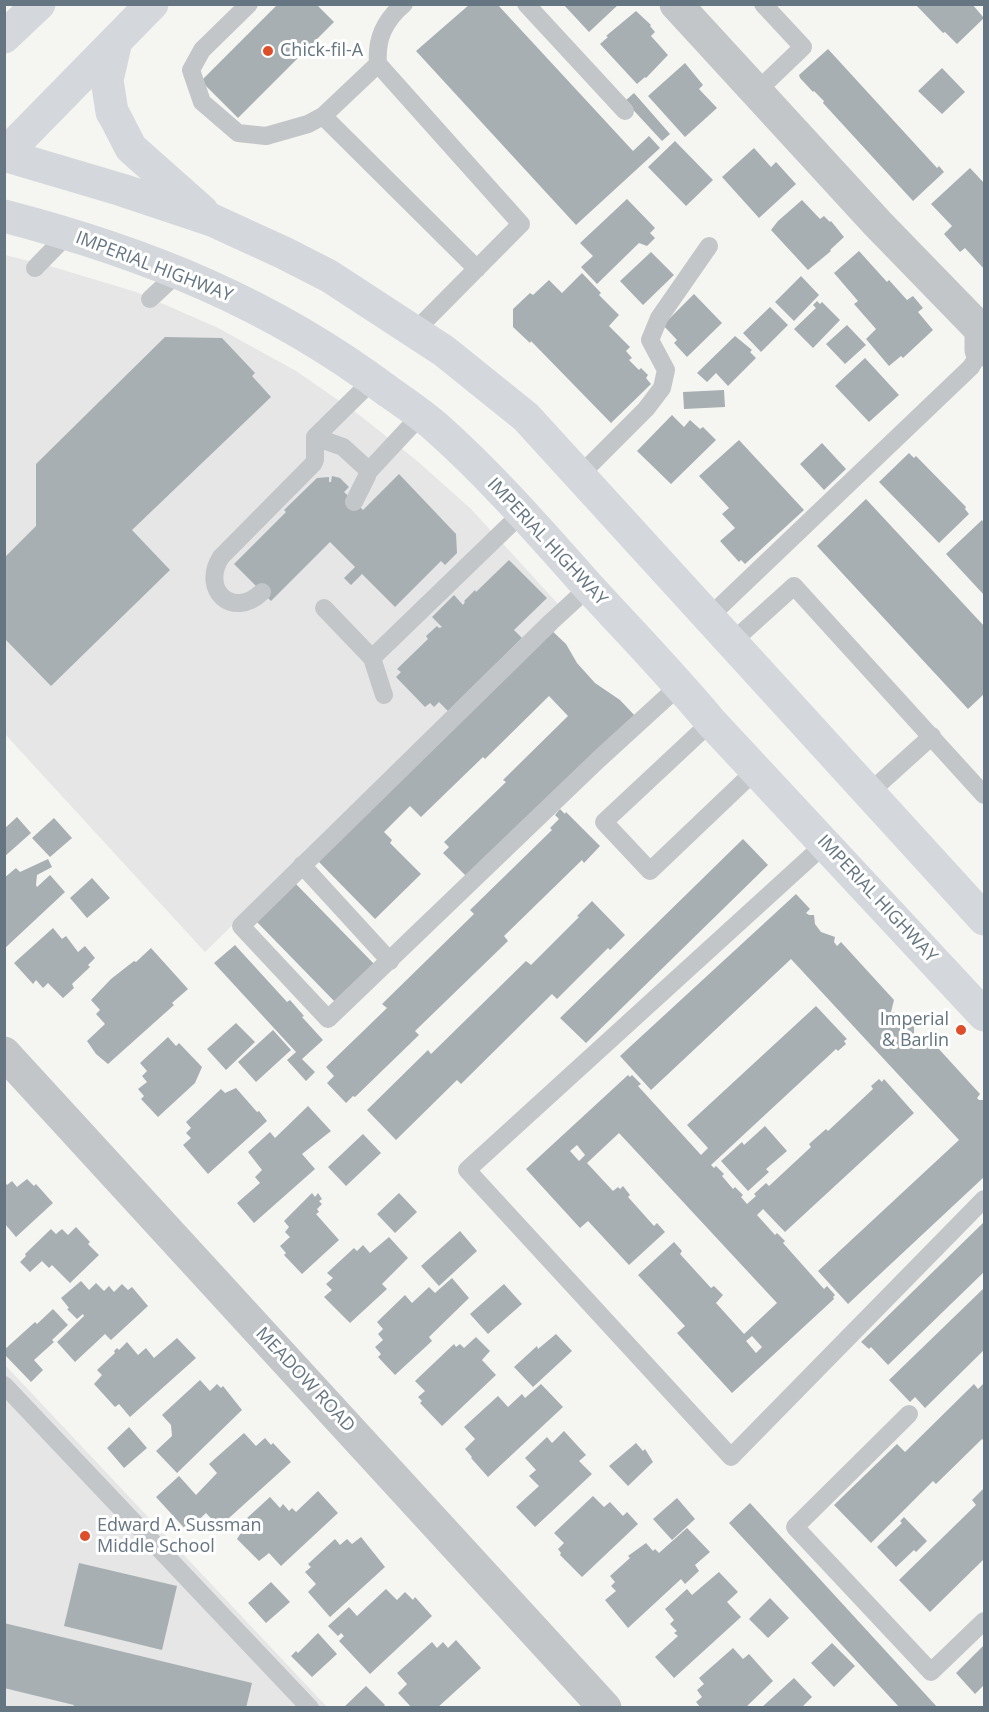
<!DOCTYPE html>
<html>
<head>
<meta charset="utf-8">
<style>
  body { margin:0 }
  #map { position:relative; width:989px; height:1712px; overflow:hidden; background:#f5f5f1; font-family:"Open Sans",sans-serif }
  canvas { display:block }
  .frame { position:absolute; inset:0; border:6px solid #657581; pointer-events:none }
</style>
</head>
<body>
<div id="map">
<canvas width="989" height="1712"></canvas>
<div class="frame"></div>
</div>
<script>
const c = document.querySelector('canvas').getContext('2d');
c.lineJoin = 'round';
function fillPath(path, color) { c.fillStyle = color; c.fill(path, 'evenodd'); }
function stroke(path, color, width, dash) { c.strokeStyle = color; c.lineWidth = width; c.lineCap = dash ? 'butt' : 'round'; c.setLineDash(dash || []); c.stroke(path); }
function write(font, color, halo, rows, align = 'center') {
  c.font = font + ' "Open Sans",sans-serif'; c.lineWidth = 6; c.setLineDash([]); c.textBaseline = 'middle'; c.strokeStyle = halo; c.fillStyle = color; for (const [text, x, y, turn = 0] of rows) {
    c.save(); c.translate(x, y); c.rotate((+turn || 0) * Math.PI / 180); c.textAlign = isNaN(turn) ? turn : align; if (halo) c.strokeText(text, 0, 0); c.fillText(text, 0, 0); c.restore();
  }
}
fillPath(new Path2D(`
  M5,255L53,267L136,292L218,328L296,371L358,414L416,460L471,509L558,604L205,952L5,734Z
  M5,1365L327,1707H5Z`), '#e5e6e5');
fillPath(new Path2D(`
  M278,4H316L334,22L238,118L201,81Z
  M470,4H497L633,151L649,136L660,148L576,225L416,51Z
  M563,4H619L589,32Z
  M915,4H972L984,18L957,44L945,32L943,33Z
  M636,11L651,25L650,26L655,32L651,36L668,55L646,78L645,77L637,84L600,44L608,37L606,36Z
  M828,49L937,168L939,166L944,172L913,201L823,103L824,101L814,91L813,92L800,78L799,75Z
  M685,63L703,85L699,89L717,108L685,137L648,96Z
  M942,68L965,92L942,114L918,91Z
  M634,93L670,134L662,141L625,101Z
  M675,141L713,180L686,206L648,167Z
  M754,148L771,167L776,162L796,184L759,218L722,177Z
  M970,168L984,183V269L965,248L960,252L944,234L952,226L931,204Z
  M627,199L655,228L650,233L655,238L647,246L639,243L597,284L581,267L593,256L580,243Z
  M802,200L820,219L824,216L830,222L831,221L844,237L830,250L831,251L808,270L771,230L778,221Z
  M859,251L887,282L889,280L907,300L913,296L923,308L918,312L933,330L903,358L901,356L889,366L866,339L876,329L854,304L858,301L834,273Z
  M651,252L674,275L643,305L620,281Z
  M582,273L601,293L599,295L619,315L609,326L630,347L626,351L632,358L629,360L639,370L641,368L648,375L646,378L651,384L611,423L531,341L530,343L513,327V309L530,293L533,295L549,280L562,293Z
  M801,276L819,295L794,321L775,302Z
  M694,294L722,323L687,357L674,343L677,340L663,325Z
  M817,301L820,304L822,302L840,320L813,348L794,329L816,308L813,305Z
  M770,307L788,325L761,352L743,333Z
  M847,325L866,345L845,364L826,344Z
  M735,336L752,350L750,352L756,358L728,386L716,373L707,382L697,373Z
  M165,337L222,338L255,373L252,376L271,397L132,530L170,570L51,686L5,639V557L36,526V464Z
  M865,358L899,395L869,422L835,386Z
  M724,390L725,407L684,409L683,392Z
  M672,415L684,427L690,420L700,429L703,427L716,440L671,484L637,451Z
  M739,440L804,510L745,564L741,560L739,562L720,541L735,528L722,514L729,508L699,476Z
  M822,443L846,469L824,490L800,464Z
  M909,453L914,458L916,456L966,507L965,509L969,514L939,543L879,482Z
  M399,474L456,534L457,553L445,565L441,561L395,607L362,574L351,585L344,578L355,567L330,542L271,601L234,564L286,512L284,510L317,478L329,477V482H331L332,476L340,478L349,487L344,492L363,510Z
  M866,499L984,626V694L968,709L817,546Z
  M982,520L984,523V595L946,554Z
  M509,560L547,598L514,630L522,638L448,711L439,702L434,707L430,703L425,707L396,677L401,672L397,669L428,639L426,636L437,626L439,628L442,627L432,617L454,595L463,605L465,602L464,601L475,590L476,592Z
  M548,627L566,644L577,663L595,683L620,700L637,718L468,878L443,853L449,847L444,842L506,782L503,780L568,716L549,696L485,759L483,757L421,817L410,806L384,832L392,840L390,843L421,874L375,919L317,860Z
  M560,809L565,814L566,812L600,846L584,863L582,860L504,936L508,941L415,1031L419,1035L355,1097L353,1096L346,1103L327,1083L334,1076L326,1067L387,1008L382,1004L474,914L470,910L552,830L550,828L559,819L555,815Z
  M17,817L31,833L4,857V829Z
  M54,818L72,838L50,857L32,838Z
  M743,839L768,865L586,1043L560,1018Z
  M48,859L52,867L37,875L36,885L37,887L50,875L65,892L4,949V878L16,868L20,872Z
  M92,878L110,898L87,918L70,898Z
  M295,883L376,966L337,1004L256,921Z
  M796,894L810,909L806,913L809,915H814L815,924L821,932L835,937L834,942L837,946L841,942L894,1000L891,1012L900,1013L911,1021L914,1026V1039L927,1036L980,1094L977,1098L979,1100H984V1177L848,1304L818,1271L959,1140L791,959L651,1090L620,1056Z
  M592,901L625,935L610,950L608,948L557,999L552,994L461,1084L457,1080L396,1140L367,1110L428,1050L431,1054L526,961L531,965L579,917L577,916Z
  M53,928L62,939L66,936L78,952L85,946L95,958L88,965L90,967L72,984L74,988L63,998L48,983L43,988L36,980L33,984L14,963Z
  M235,945L287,1002L290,1000L304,1016L302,1017L323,1040L302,1059L315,1072L306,1081L287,1060L296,1052L214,963Z
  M151,948L188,989L172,1003L174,1005L108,1064L96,1054L87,1041L105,1024L96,1014L100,1010L91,1000L111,979L134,961L136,962Z
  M816,1006L847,1039L844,1041L846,1044L838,1051L836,1049L711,1165L714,1168L716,1166L724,1174L722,1176L733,1189L735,1187L743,1195L741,1197L747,1204L756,1196L754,1194L766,1183L769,1186L811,1147L809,1144L826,1129L828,1131L873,1089L871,1086L879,1079L882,1082L884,1079L914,1113L785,1232L763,1209L757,1215L775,1235L777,1233L785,1241L783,1243L824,1289L827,1286L835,1295L833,1297L834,1299L732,1393L677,1333L685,1326L638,1275L674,1242L682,1251L680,1254L711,1288L714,1286L723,1295L716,1303L744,1334L777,1303L619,1133L587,1163L613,1191L618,1187L620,1189L623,1186L630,1195L628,1197L654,1226L657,1223L665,1232L629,1265L588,1221L580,1228L526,1169L628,1075L630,1077L632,1075L641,1084L638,1086L701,1155L708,1148L687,1125ZM577,1145L585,1155L579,1161L570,1151ZM752,1336L762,1347L756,1353L746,1341Z
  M236,1023L255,1042L226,1070L207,1049Z
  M273,1030L291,1050L256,1082L238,1062Z
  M168,1037L176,1046L179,1043L202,1067L195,1083L158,1117L141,1099L144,1096L138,1089L147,1082L142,1076L147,1071L140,1063Z
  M236,1088L257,1112L259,1111L267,1121L208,1174L183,1145L191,1138L186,1133L191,1128L186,1122L221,1089L225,1093Z
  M308,1106L331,1131L302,1154L315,1169L254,1223L237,1203L260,1183L255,1177L262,1170L248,1152L270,1132L275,1138Z
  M765,1126L787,1151L766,1169L769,1172L748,1191L721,1161L742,1142L744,1145Z
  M363,1134L381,1153L346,1186L328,1167Z
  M27,1179L34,1186L36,1184L53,1203L16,1237L5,1224V1182L7,1185L12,1181L17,1187Z
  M312,1193L315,1197L318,1193L322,1199L319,1201L322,1204L317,1209L319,1212L316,1214L339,1240L302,1274L284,1255L286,1253L280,1246L290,1237L285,1232L289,1227L284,1221Z
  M399,1193L417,1212L395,1233L377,1214Z
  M984,1222V1272L888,1365L871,1347L869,1349L861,1342Z
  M76,1227L90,1242L88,1244L99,1255L70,1283L52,1265L49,1268L42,1261L30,1272L20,1262L26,1256L25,1254L51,1229L56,1234L62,1229L68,1235Z
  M460,1231L477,1251L439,1286L421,1266Z
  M389,1237L408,1258L382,1284L387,1289L350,1323L324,1297L332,1290L326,1284L333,1278L327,1273L354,1248L357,1251L363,1245L370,1253Z
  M452,1278L469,1298L429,1337L432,1341L395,1375L378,1357L381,1354L375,1347L383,1340L378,1334L383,1329L377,1322L405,1295L412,1303L429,1287L435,1293Z
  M81,1281L89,1290L96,1283L104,1291L109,1286L114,1292L122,1284L128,1290L132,1287L148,1306L111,1340L105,1334L75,1362L57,1342L84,1316L83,1314L77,1319L67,1309L69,1308L61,1298Z
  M504,1284L522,1304L488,1334L470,1314Z
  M984,1288V1350L925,1408L915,1397L910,1402L889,1380Z
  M53,1309L68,1325L52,1340L54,1342L34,1360L43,1370L31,1382L4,1354V1350L35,1322L37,1324Z
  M556,1334L572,1351L533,1387L514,1367L537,1346L538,1349Z
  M476,1337L490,1351L482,1360L496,1375L442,1426L420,1403L422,1401L418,1397L425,1391L415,1381L454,1344L456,1347L460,1344L464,1348Z
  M177,1338L196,1358L130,1417L119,1404L115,1407L94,1384L102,1375L97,1370L115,1353L114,1351L117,1348L119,1350L127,1342L138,1355L146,1348L154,1358Z
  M200,1380L210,1391L217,1384L221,1388L223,1386L242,1410L177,1473L156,1451L172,1436L171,1425L162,1415Z
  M984,1383V1441L982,1439L936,1484L933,1481L871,1543L834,1505L897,1444L905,1452L974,1384L978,1389Z
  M541,1384L563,1407L488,1477L471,1458L472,1457L465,1449L475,1439L464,1427L498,1396L508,1407L522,1394L525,1398Z
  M129,1427L147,1448L124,1468L107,1448Z
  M564,1431L586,1455L579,1461L592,1474L535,1527L516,1507L539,1486L529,1476L536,1470L525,1458L547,1437L552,1443Z
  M244,1433L256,1446L265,1438L271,1445L273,1443L291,1462L219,1527L206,1513L187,1531L156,1497L179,1476L196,1495L217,1473L209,1464Z
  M636,1443L643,1451L645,1449L653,1462L628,1486L609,1466Z
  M984,1488V1559L930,1612L899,1580L976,1505L972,1500Z
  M318,1491L338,1513L281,1566L269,1553L259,1561L237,1539L249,1520L247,1518L270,1497L280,1508L283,1504L289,1511L292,1508L296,1512Z
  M593,1496L604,1507L610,1502L623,1516L627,1512L638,1524L582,1577L560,1555L561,1553L558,1549L564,1543L554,1533Z
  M677,1498L695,1519L672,1540L653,1519Z
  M750,1503L938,1708H900L729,1523Z
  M904,1517L927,1541L916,1552L914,1550L896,1567L877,1547L902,1523L900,1521Z
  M687,1528L710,1552L695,1565L699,1571L685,1584L681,1579L628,1628L605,1600L616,1591L611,1586L615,1582L610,1576L630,1558L628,1556L646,1543L653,1551L655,1549L659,1553Z
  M361,1537L385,1567L330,1617L308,1592L316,1584L305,1572L311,1567L308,1564L335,1539L340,1545L347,1539L352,1544Z
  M79,1563L177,1586L162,1650L64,1626Z
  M719,1572L738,1592L727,1602L741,1617L674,1678L655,1657L678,1636L674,1633L677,1631L670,1624L674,1620L665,1609L687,1589L692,1595Z
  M271,1582L290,1602L266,1623L248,1603Z
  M386,1589L397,1600L405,1592L413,1600L415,1597L432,1616L370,1674L339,1641L344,1636L341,1633L338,1636L328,1626L349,1607L357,1616Z
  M770,1598L789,1618L768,1638L749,1619Z
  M4,1623L252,1683L246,1708H73L74,1705L4,1688Z
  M318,1633L337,1654L312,1677L291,1656L296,1651L298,1653Z
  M456,1640L481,1668L437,1708H412L398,1693L407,1684L397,1673L432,1642L437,1648L443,1642L448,1648Z
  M832,1643L855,1666L834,1687L811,1663Z
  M984,1645V1685L975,1694L956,1673Z
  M733,1648L743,1659L749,1654L773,1681L745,1708H701L696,1702L702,1697L697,1690L704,1684L699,1678Z
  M794,1678L812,1697L801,1708H761Z
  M366,1686L385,1705L382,1708H343Z`), '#a7afb3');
stroke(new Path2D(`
  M249,4L202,50L191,70L202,102L238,133L266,136L308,124L323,116L378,64
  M404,4C384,21 376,39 378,64L521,224L414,332
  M526,4L625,111
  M756,92L803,47L763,4
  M323,116L477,269
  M35,268L68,234
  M150,299L179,272
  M315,437L373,380
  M368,472L421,415
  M579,476L646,409L662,388L666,370L650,340L659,318L709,246
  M589,587L551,622L241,926L328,1019L599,759L680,685
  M262,592C233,620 200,590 221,557L313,464L315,460V437L343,447L366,468L368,472L367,476L354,502
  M324,608L372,658
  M709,617L971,367L981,350
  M732,642L794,586L984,795
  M384,695L372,658L522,513
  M711,722L604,822L650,871L757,769
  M870,792L932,736
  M826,843L467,1170L731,1457L984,1199
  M302,865L390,961
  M4,1385L310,1708
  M909,1414L795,1527L931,1672L984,1621`), '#c3c6c9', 18);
stroke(new Path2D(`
  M676,4L878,224L981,330V350
  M4,1053L605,1708`), '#c3c6c9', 33);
stroke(new Path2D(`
  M4,37L39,4
  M116,41L107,80L112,112L115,117L131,148L202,211
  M4,155L122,190L212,220L284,253L329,276L444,351L526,417L984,919
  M4,155L152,4
  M4,216C146,253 271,303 389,392C405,403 421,414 436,427C490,475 538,530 586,584C628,630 671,674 711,722L984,1015`), '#d4d8dc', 33);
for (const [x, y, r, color] of [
  [268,51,6,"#dc4f2a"],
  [961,1030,6,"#dc4f2a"],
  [85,1536,6,"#dc4f2a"]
]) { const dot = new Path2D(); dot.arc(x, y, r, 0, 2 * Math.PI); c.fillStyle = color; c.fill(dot); stroke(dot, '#fff', 2); }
write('18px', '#657581', '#fff', [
  ["Chick-fil-A",280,51],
  ["Imperial",949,1020,"right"],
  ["& Barlin",949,1041,"right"],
  ["Edward A. Sussman",97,1526],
  ["Middle School",97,1547]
], 'left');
write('18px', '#657581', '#fff', [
  ["IMPERIAL HIGHWAY",154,267,21],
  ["IMPERIAL HIGHWAY",547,542,47],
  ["IMPERIAL HIGHWAY",877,899,47],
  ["MEADOW ROAD",305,1380,47]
]);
</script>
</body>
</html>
